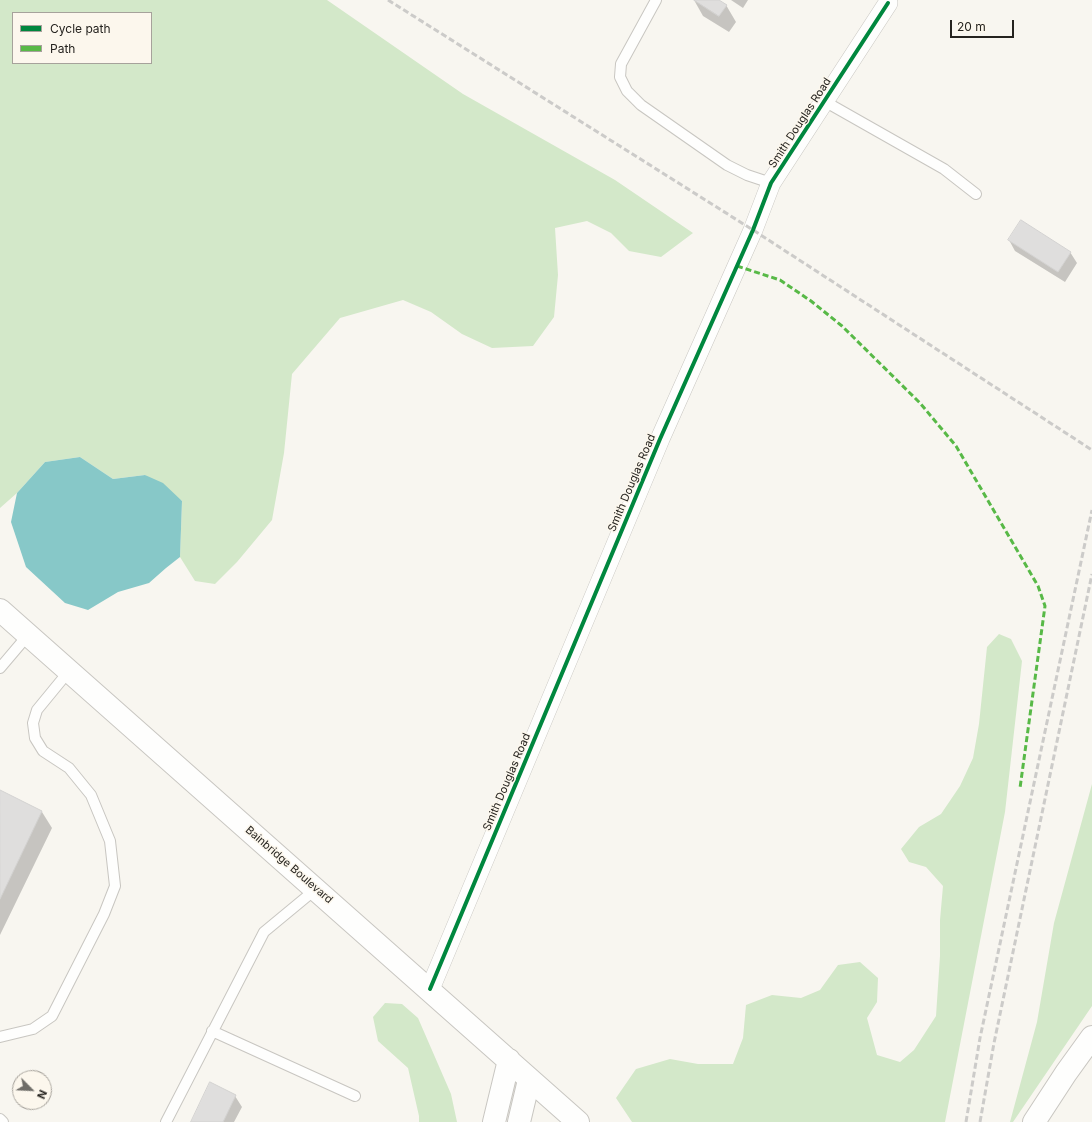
<!DOCTYPE html>
<html>
<head>
<meta charset="utf-8">
<style>
  body { margin:0 }
  #map { position:relative; width:1092px; height:1122px; overflow:hidden; background:#f8f6f0; font-family:Inter,sans-serif }
  canvas { display:block }
  .legend { position:absolute; left:12px; top:12px; width:140px; height:52px; box-sizing:border-box; background:#fcf7ed; border:1px solid #a6a29b; margin:0; padding:5px 7px; list-style:none; font-size:12px; color:#25231f }
  .legend li { display:flex; align-items:center; gap:8px; height:20px }
  .legend b { width:20px; border:1px solid #a6a29b }
  .north { position:absolute; left:12px; top:1070px; width:40px; height:40px; box-sizing:border-box; background:#fcf7ed; border:1px solid #a6a29b; border-radius:50%; rotate:114deg; font-size:11px; font-weight:700; line-height:16px; text-align:center; color:#25231f }
  .north::after { content:''; display:block; margin:auto; width:14px; height:18px; background:#6f6d68; clip-path:polygon(50% 0,100% 100%,50% 72%,0 100%) }
  .scale { position:absolute; left:950px; top:20px; width:64px; height:18px; box-sizing:border-box; border:2px solid #25231f; border-top:0; padding-left:5px; font-size:12px; line-height:14px; white-space:nowrap; color:#25231f; -webkit-text-stroke:3px #fcf7ed; paint-order:stroke }
</style>
</head>
<body>
<div id="map">
<canvas width="1092" height="1122"></canvas>
<ul class="legend">
<li><b style="height:5px;background:#00873e"></b>Cycle path</li>
<li><b style="height:5px;background:#58b947"></b>Path</li>
</ul>
<div class="north">N</div>
<div class="scale">20 m</div>
</div>
<script>
const c = document.querySelector('canvas').getContext('2d');
c.lineJoin = 'round';
function fillPath(path, color) { c.fillStyle = color; c.fill(path, 'evenodd'); }
function stroke(path, color, width, dash) { c.strokeStyle = color; c.lineWidth = width; c.lineCap = dash ? 'butt' : 'round'; c.setLineDash(dash || []); c.stroke(path); }
function write(font, color, halo, rows, align = 'center') {
  c.font = font + ' Inter,sans-serif'; c.lineWidth = 3; c.setLineDash([]); c.textBaseline = 'middle'; c.strokeStyle = halo; c.fillStyle = color; for (const [text, x, y, turn = 0] of rows) {
    c.save(); c.translate(x, y); c.rotate((+turn || 0) * Math.PI / 180); c.textAlign = isNaN(turn) ? turn : align; if (halo) c.strokeText(text, 0, 0); c.fillText(text, 0, 0); c.restore();
  }
}
fillPath(new Path2D(`
  M0,0H327L463,94L615,180L693,233L661,257L629,251L611,233L587,221L555,228L558,275L554,317L533,346L492,348L462,334L431,312L403,300L340,318L292,374L284,453L272,520L237,562L215,584L195,581L180,557L182,501L145,475L113,479L80,457L45,462L17,493L0,508ZM13,13H151V63H13Z
  M999,634L1011,639L1022,661L1005,812L945,1122H632L616,1098L636,1069L670,1059L698,1064H733L743,1038L746,1005L772,995L801,998L820,990L838,965L860,962L878,978L877,1002L867,1018L877,1055L900,1062L914,1050L936,1016L940,956V920L943,886L926,867L909,862L901,849L919,827L941,814L960,786L973,758L979,724L987,647Z
  M1092,784V1006L1013,1122H1010L1037,1022L1054,923Z
  M385,1003L402,1004L418,1018L451,1094L457,1122H419V1116L408,1068L378,1041L373,1017Z`), '#d3e8c9');
fillPath(new Path2D(`
  M80,457L113,479L145,475L163,483L182,501L180,557L166,568L149,583L118,592L88,610L65,603L26,567L11,522L17,493L45,462Z`), '#87c8c8');
fillPath(new Path2D(`
  M694,0H717L726,5L736,22L729,32L703,16Z
  M731,0H748L743,8Z
  M1009,240L1070,252L1077,263L1065,282L1015,251Z
  M0,791L42,812L52,828L0,935Z
  M235,1096L242,1107L234,1122H192Z`), '#0003');
const building = new Path2D(`
  M694,0H719L727,5L719,16Z
  M1021,220L1071,252L1058,272L1008,240Z
  M0,790L42,811L0,899Z
  M210,1082L236,1095L223,1122H191Z`);
fillPath(building, '#dfdedd');
stroke(building, '#d3d2d1', 1);
const service = new Path2D(`
  M656,0L621,64L620,77L627,91L641,105L727,165L747,175L771,183
  M824,101L944,169L976,194
  M0,668L28,635
  M212,1031L355,1096
  M0,1037L33,1029L52,1016L104,914L115,886L110,841L91,795L69,768L43,751L35,738L33,723L37,710L69,671
  M0,1119L3,1122
  M166,1122L264,932L316,889`);
const minor = new Path2D(`
  M430,989L660,439L753,230L771,183L888,3`);
const primary = new Path2D(`
  M0,610L578,1122
  M494,1122L509,1060
  M519,1122L529,1080
  M1034,1122L1066,1073L1092,1037`);
stroke(service, '#c8c6c1', 12);
stroke(minor, '#c8c6c1', 20);
stroke(primary, '#c8c6c1', 24);
stroke(service, '#fefefd', 10);
stroke(minor, '#fefefd', 19);
stroke(primary, '#fefefd', 22);
stroke(new Path2D(`
  M388,0L753,230L1092,450
  M966,1122L980,1038L1092,510
  M980,1122L994,1043L1092,574`), '#cccbc9', 3, [6, 3]);
stroke(new Path2D(`
  M737,266L780,280L811,301L842,326L920,403L956,446L1038,586L1045,606L1020,788`), '#58b947', 3, [6, 3]);
stroke(new Path2D(`
  M430,989L660,439L753,230L771,183L888,3`), '#00873e', 4);
write('11px', '#25231f', '#fcf7ed', [
  ["Smith Douglas Road",800,123,-57],
  ["Smith Douglas Road",632,483,-67],
  ["Smith Douglas Road",507,782,-67],
  ["Bainbridge Boulevard",289,865,41]
]);
</script>
</body>
</html>
